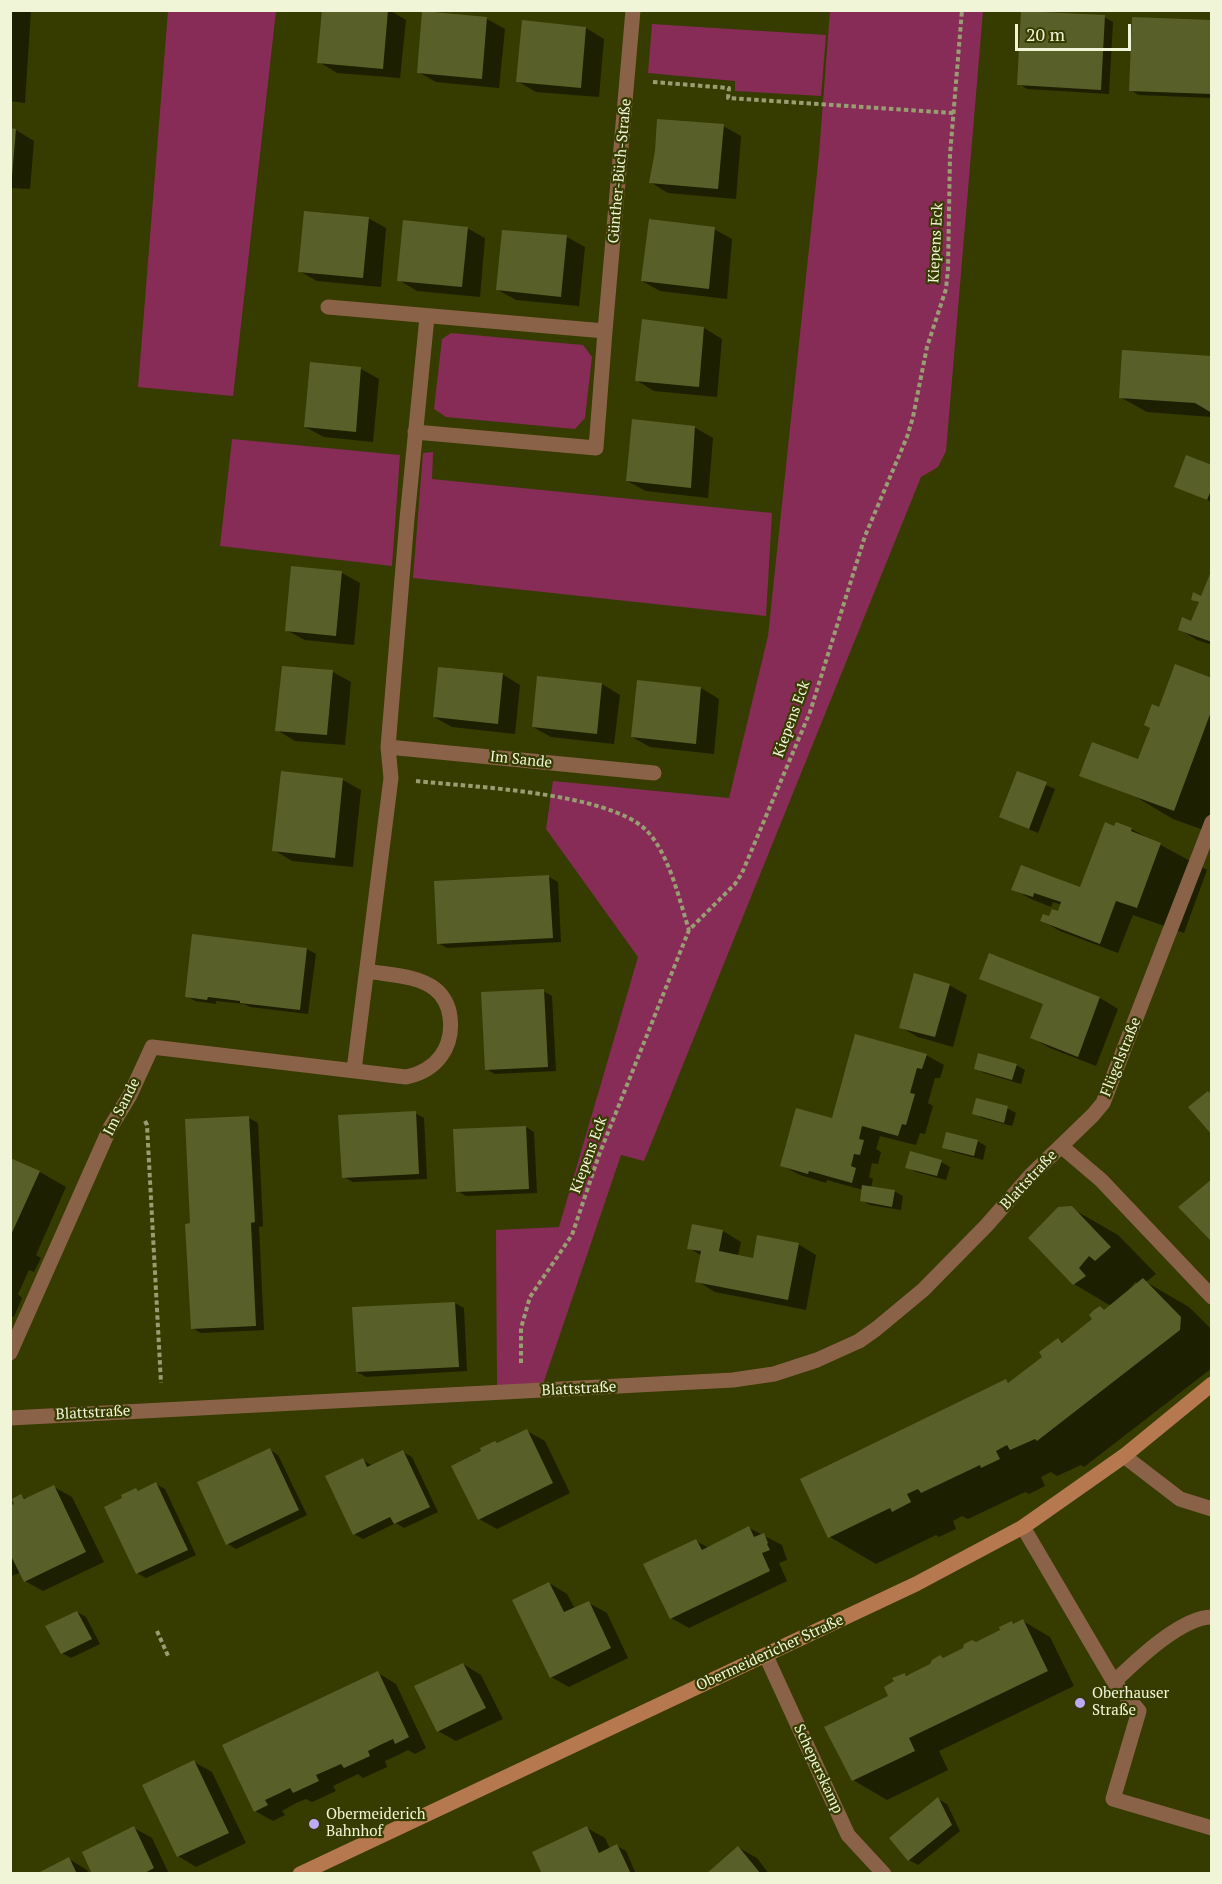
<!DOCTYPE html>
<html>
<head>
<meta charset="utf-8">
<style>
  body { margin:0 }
  #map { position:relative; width:1222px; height:1884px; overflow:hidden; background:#363b00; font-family:"PT Serif",serif }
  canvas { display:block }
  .frame { position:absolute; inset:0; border:12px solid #f0f5d8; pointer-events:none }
  .scale { position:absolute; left:1015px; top:24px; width:116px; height:27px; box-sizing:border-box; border:3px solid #f0f5d8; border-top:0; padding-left:8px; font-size:18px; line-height:21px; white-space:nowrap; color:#f0f5d8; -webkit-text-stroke:4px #363b00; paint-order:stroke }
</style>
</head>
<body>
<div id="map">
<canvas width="1222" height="1884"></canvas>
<div class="frame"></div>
<div class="scale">20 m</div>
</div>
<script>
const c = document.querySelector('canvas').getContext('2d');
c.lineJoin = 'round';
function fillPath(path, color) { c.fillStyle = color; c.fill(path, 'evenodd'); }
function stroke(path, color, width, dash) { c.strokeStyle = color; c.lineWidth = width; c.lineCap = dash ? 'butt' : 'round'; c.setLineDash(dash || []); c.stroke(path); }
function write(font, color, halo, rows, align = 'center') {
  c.font = font + ' "PT Serif",serif'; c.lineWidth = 4.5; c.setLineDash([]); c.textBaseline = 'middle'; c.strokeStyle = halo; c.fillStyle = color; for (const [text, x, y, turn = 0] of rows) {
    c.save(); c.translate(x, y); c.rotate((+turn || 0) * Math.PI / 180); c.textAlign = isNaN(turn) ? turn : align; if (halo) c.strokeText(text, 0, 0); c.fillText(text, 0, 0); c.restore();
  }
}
fillPath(new Path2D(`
  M168,11H276L233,396L138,387Z
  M830,11H983L946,451L938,467L921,477L644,1161L621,1155L541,1390L497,1393L496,1230L559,1227L638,957L546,829L553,781L729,798L768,636L819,154Z
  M652,24L826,35L821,96L735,91V81L648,73Z
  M451,333L583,345L592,357L585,418L575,429L446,417L434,409L442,339Z
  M232,439L400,455L392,566L220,546Z
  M433,452L432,479L772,513L766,616L413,578L423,453Z`), '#872c57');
fillPath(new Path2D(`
  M10,10H31L25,103L10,101Z
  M324,10H389L406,20L400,78L337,73L319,62Z
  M1104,17L1113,22L1109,94L1027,89L1019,84Z
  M487,19L505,29L499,88L436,82L418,72Z
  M523,22L586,28L604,39L599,97L536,92L517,81Z
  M1212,22V98L1139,95L1130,90Z
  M723,126L741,136L736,199L668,193L650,182Z
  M10,130H16L34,141L30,189L10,188Z
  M368,218L386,228L381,287L317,281L299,271Z
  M467,228L485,238L480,297L417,291L399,280Z
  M714,229L732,239L727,299L660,291L642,281Z
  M567,237L585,247L579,306L516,300L498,290Z
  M643,321L704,328L722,339L717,397L654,391L636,380Z
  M1212,358V417L1147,412L1120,397Z
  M361,369L379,379L373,442L324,437L305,427Z
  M694,427L713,438L708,498L646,491L627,481Z
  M1212,466V502L1175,487Z
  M342,573L360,583L354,645L305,640L286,630Z
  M1212,573V645L1197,640L1179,629L1192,623L1200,603L1192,599L1202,598Z
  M333,672L351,682L345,745L295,741L277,730Z
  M502,674L520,685L515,734L452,727L434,717Z
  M1212,680V833L1173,819L1136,797L1081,776L1139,761L1159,709Z
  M638,682L701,688L719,699L714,754L650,747L632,737Z
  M602,684L620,695L614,744L551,737L533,727Z
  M282,773L343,780L361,790L353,867L292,861L274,850Z
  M1018,773L1055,789L1038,833L1001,817Z
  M1115,828L1131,829L1207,870L1184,933L1133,915L1118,953L1060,931L1042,921L1059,913L1062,905L1053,902L1051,907L1031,899L1013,889L1087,891Z
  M549,877L558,882L561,942L447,948L438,943Z
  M194,936L307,949L316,954L308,1014L250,1007L244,1004L216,1001V1004L195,1001L187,996Z
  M981,978H1046L1100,998L1118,1009L1096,1066L1050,1048L1032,1038L1044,1004Z
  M949,985L967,995L953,1047L918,1037L900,1027Z
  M543,991L552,996L556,1071L495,1074L486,1069Z
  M926,1055L944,1065L940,1078H935L928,1103L933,1106L925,1134L920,1133L916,1145L880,1136L876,1149L881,1152L878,1164L872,1163L869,1177L873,1179L871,1188L894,1191L903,1196L901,1210L870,1205L861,1200L863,1190L827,1180L826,1183L800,1175L781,1165L833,1119Z
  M1016,1065L1025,1070L1021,1084L984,1073L975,1068Z
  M1007,1108L1016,1113L1012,1126L982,1118L974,1113Z
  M415,1113L424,1118L427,1179L353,1182L344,1177Z
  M249,1118L258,1123L263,1226L259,1227L264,1330L201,1333L192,1328V1224Z
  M526,1127L534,1132L537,1193L466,1196L458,1191Z
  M977,1141L986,1146L983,1160L953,1152L944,1147Z
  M10,1159L40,1172L66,1187L36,1255L41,1258L34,1272L29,1270L18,1294L22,1298L14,1317L10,1316Z
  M941,1162L950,1167L946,1180L916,1172L907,1167Z
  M1071,1208L1118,1235L1156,1274L1146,1282L1189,1307L1212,1330V1368L1084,1467L1081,1465L1057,1476L1051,1472L1041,1477L1045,1486L1029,1494L1025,1492L968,1519L962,1516L953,1521L956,1529L939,1537L936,1535L876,1564L830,1537L1006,1381L1010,1383L1044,1357L1058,1339L1064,1343L1095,1319L1100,1308L1105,1311L1111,1306L1074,1284L1030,1238ZM1135,1282L1138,1284L1129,1290Z
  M723,1231L741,1242L738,1256L754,1260L798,1244L816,1255L806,1310L715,1292L697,1281L702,1256L689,1248Z
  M455,1303L464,1308L467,1371L366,1377L357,1372Z
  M527,1431L545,1441L570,1493L497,1529L479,1519Z
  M270,1450L278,1455L307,1515L236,1549L228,1544Z
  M403,1452L412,1457L438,1512L404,1528L396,1523L363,1539L354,1534L363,1460L371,1465Z
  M156,1484L165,1489L196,1555L146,1578L137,1573L136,1489L140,1492Z
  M54,1487L72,1497L104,1562L43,1591L25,1581L21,1572L10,1577V1507L16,1505L21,1496L27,1499Z
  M749,1528L782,1545L787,1560L779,1563L787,1581L689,1628L671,1618L696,1541L709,1548Z
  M549,1583L567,1594L575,1609L589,1603L607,1613L628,1658L569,1687L551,1677Z
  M77,1612L86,1617L100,1644L71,1658L62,1653Z
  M1023,1621L1050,1637L1074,1686L939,1751L948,1770L887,1800L853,1780L890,1696L905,1674L909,1676L976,1644L1002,1631L1012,1623L1015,1625Z
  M463,1664L481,1675L503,1719L456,1741L438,1731Z
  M378,1673L396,1684L426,1748L415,1754L408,1750L398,1755L385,1761L387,1767L363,1778L358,1774L333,1786L336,1791L312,1802L306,1799L296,1803L282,1811L285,1815L273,1821L255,1811Z
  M194,1762L212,1772L246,1843L196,1867L178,1856Z
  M938,1799L947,1804L960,1831L918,1865L909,1860Z
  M134,1828L152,1838L169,1874H94Z
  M587,1828L605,1838L610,1849L617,1846L626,1851L636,1874H544Z
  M739,1848L757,1858L769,1874H708Z
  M69,1859L87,1870L89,1874H40Z`), '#0007');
fillPath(new Path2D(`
  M322,10H388L383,69L317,63Z
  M422,11L487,17L482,79L417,73Z
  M1021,11L1105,15L1101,90L1017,85Z
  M1132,17L1212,20V94L1129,91Z
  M522,20L586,27L581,88L516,82Z
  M657,119L724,124L718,189L649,183L655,151Z
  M10,128L16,129L12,176H10Z
  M304,211L369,217L363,278L298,272Z
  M649,219L715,227L709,289L641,281Z
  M403,220L468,227L462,287L397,281Z
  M502,230L567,235L561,297L496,290Z
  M642,319L704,327L699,387L635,381Z
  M1122,350L1212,356V413L1195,403L1119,398Z
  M310,362L361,367L356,432L304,427Z
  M632,419L695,426L691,488L626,481Z
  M1186,455L1212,465V488L1207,500L1174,487Z
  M291,566L342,571L336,636L285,631Z
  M1212,569V642L1178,630L1182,617L1191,621L1199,602L1191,600L1193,592L1201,596Z
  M1175,664L1212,678V709L1174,811L1079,776L1092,742L1138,759L1150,728L1144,725L1152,704L1159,707Z
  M282,666L333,670L327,735L275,731Z
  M438,667L503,673L498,724L433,717Z
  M537,676L602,683L597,734L532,727Z
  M637,680L701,687L696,744L631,737Z
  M281,771L343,778L335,858L272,851Z
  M1017,771L1047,782L1029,829L999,817Z
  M1105,822L1114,826L1116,822L1132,828L1131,831L1161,843L1137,908L1116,901L1100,944L1040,921L1043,914L1049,916L1052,909L1058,911L1061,902L1034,893L1033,897L1011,890L1021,865L1080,887Z
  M549,875L553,938L437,944L434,881Z
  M192,934L307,948L300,1010L240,1003V1001L208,997L207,1000L185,997Z
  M989,953L1100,997L1078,1057L1030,1038L1043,1004L979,979Z
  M914,973L950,984L935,1037L899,1028Z
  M544,989L548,1067L485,1070L481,992Z
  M855,1034L927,1054L922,1069L917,1068L910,1093L915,1094L906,1125L902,1124L898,1136L862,1126L859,1139L864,1140L860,1155L854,1154L851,1166L856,1168L852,1183L809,1171L808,1174L780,1166L796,1108L832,1118Z
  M978,1053L1017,1064L1012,1080L974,1069Z
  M1208,1091L1212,1095V1135L1188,1107Z
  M976,1098L1008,1106L1004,1123L972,1114Z
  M416,1111L419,1174L342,1178L338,1115Z
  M249,1116L255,1222L251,1223L256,1326L191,1329L185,1224L190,1223L185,1119Z
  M526,1126L529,1189L456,1192L453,1129Z
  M946,1132L978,1140L974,1156L942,1148Z
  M910,1151L942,1160L937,1176L905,1168Z
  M10,1158L40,1171L10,1237Z
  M1212,1179V1242L1178,1207Z
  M862,1185L895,1190L892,1207L860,1201Z
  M1072,1206L1111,1247L1095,1261L1089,1256L1079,1268L1086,1276L1073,1285L1028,1238L1058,1207Z
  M692,1224L723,1230L719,1251L753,1258L757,1235L799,1243L788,1300L695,1282L701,1251L687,1249Z
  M1143,1278L1181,1317L1180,1330L1037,1441L1035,1439L1010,1450L1007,1445L996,1451L1000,1459L981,1468L980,1465L921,1493L918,1489L907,1494L911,1502L892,1512L890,1508L828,1538L800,1479L1006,1379L1008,1383L1042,1357L1039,1352L1058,1338L1062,1343L1092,1319L1089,1315L1094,1310L1100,1306L1104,1310Z
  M455,1302L459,1367L356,1372L352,1307Z
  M527,1429L553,1483L478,1520L451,1466L481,1451L480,1448L495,1441L497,1443Z
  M270,1448L299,1510L226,1545L197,1482Z
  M403,1450L430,1507L394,1524L390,1517L353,1535L325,1476L363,1458L367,1467Z
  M156,1482L188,1550L136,1574L104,1507L122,1498L121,1495L136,1488L138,1491Z
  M54,1485L86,1552L24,1582L12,1558H10V1506L14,1504L12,1499L21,1494L24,1499Z
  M749,1526L754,1537L764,1533L768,1543L767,1544L770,1550L762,1553L770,1571L670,1619L643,1564L696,1539L702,1550Z
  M549,1582L564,1612L589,1601L611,1648L550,1678L512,1600Z
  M77,1611L92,1639L61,1654L45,1626Z
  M1023,1619L1048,1671L909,1738L915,1751L852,1781L824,1727L888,1696L884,1687L894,1681L892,1678L905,1673L906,1676L930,1664L932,1660L940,1655L943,1658L963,1648L964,1644L972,1640L976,1642L1000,1630L999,1627L1012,1621L1013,1624Z
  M463,1663L486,1708L437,1732L414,1686Z
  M378,1671L409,1737L395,1744L393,1739L380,1745L368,1751L370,1756L344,1768L341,1764L316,1775L319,1781L293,1793L290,1788L278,1794L265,1800L268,1805L254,1812L222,1745Z
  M194,1760L229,1833L177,1857L142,1785Z
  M938,1797L952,1825L908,1861L889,1838Z
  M134,1826L154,1868L143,1874H92L82,1852Z
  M587,1826L599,1853L617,1844L631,1874H542L532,1852Z
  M738,1846L761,1874H706Z
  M69,1857L77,1874H36Z`), '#595f28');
stroke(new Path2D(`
  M653,82L729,88L728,98L954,113
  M416,781C471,787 607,792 646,830C669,853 679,899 689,930
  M145,1121L147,1125L161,1383
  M521,1363V1328L530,1297L572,1235L599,1155L689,930L735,884L742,873L810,712L865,536L907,437L913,417L927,347L946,289L948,269L950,155L962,10
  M157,1631L169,1658`), '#989d72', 4, [4.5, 3]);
stroke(new Path2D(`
  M1023,1527L1114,1682L1139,1711L1113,1799L1212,1828
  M1114,1682C1136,1661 1181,1617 1212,1617`), '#896248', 15);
stroke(new Path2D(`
  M328,307L605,331L633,10
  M415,432L596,448L605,331
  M388,747L654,773
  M354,1070L391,778L388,747L407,519L427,317
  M1061,1146L1101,1180L1212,1297
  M10,1353L110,1128L130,1095L152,1047L406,1077C436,1071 454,1048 450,1017C449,1006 443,995 435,989C418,975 388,975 367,971
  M10,1418L733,1380L774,1374L817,1360L859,1341L876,1329L923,1290L986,1226L1031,1175L1093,1115L1103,1103L1212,822
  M766,1656L848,1835L884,1874`), '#896248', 15);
stroke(new Path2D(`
  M1124,1456L1180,1499L1212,1509`), '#896248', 15);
stroke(new Path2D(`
  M300,1874L916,1584L1023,1527L1124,1456L1212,1384`), '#b6794f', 15);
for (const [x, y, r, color] of [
  [1080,1703,6,"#bcaaf6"],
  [314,1824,6,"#bcaaf6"]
]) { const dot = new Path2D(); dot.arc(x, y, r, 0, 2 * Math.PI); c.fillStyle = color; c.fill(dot); stroke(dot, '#363b00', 2); }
write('15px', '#f0f5d8', '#363b00', [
  ["Günther-Büch-Straße",620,171,-85],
  ["Kiepens Eck",936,243,-87],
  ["Kiepens Eck",792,719,-70],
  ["Im Sande",521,760,6],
  ["Flügelstraße",1121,1057,-68],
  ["Im Sande",122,1107,-63],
  ["Kiepens Eck",589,1155,-70],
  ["Blattstraße",1029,1180,-47],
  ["Blattstraße",579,1389,-3],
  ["Blattstraße",93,1413,-3],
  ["Obermeidericher Straße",770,1653,-25],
  ["Scheperskamp",818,1769,65]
]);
write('15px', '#f0f5d8', '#363b00', [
  ["Oberhauser",1092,1694],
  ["Straße",1092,1711],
  ["Obermeiderich",326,1815],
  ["Bahnhof",326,1832]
], 'left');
</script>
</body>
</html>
